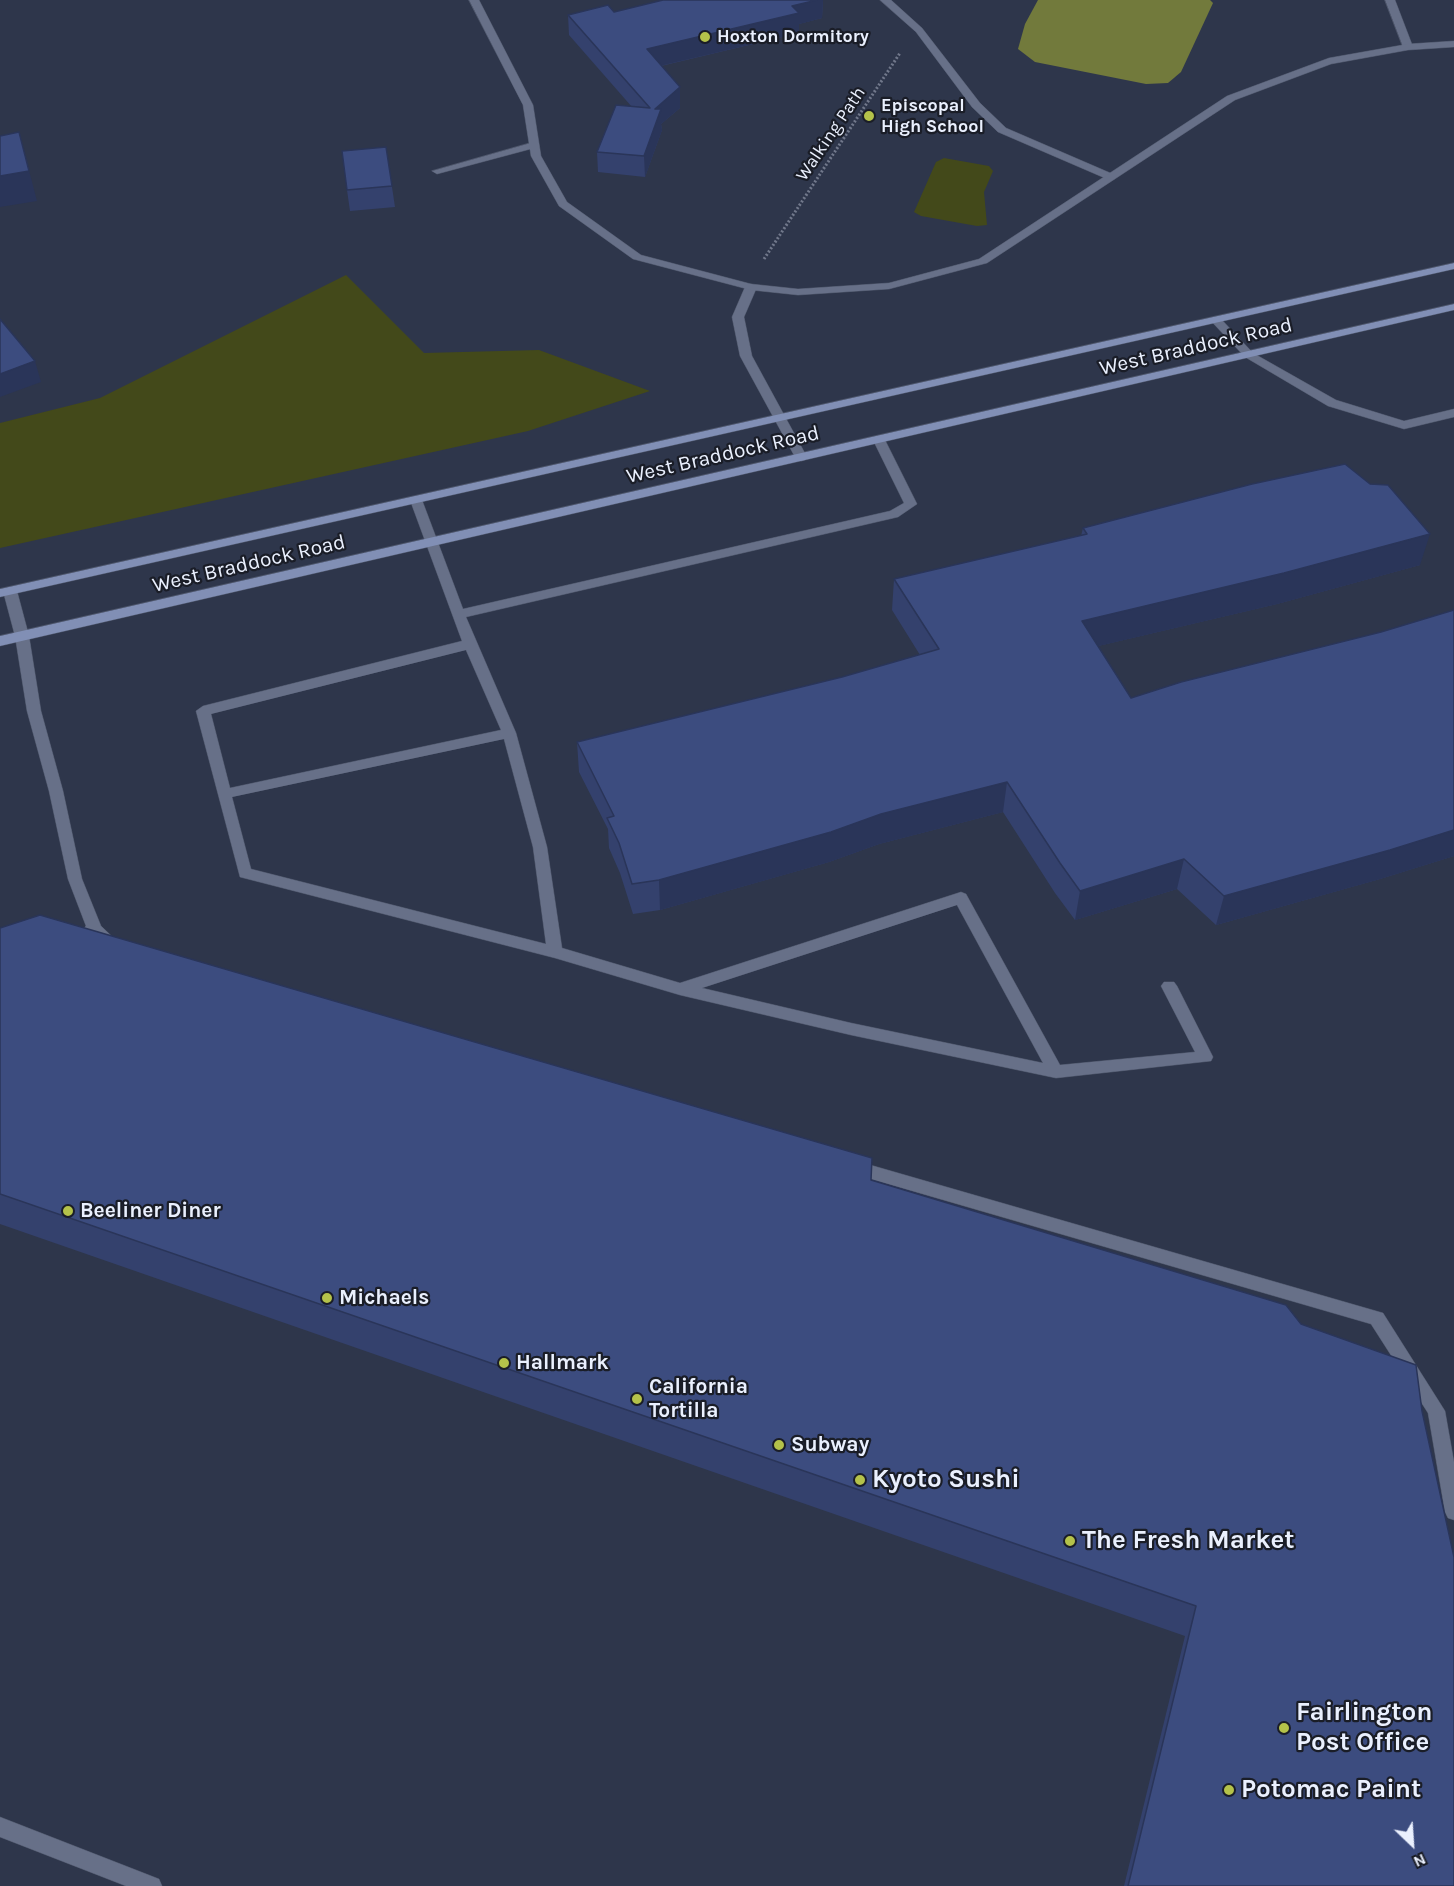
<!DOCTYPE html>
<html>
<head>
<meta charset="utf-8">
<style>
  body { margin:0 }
  #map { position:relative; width:1454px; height:1886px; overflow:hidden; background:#2e364b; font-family:Karla,sans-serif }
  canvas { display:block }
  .north { position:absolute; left:1382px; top:1814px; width:60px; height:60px; -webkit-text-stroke:4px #1a1d27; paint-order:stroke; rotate:155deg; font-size:16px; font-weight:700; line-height:24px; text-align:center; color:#eaf0fe }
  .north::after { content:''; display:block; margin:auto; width:21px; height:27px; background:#eaf0fe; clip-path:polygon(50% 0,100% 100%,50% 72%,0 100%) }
</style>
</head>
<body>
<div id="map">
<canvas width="1454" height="1886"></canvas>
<div class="north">N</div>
</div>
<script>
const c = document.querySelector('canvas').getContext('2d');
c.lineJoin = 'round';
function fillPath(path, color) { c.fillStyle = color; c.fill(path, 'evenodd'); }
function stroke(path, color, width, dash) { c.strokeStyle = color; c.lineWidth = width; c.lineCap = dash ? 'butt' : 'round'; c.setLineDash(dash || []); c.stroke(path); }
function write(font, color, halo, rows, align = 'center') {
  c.font = font + ' Karla,sans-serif'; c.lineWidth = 4.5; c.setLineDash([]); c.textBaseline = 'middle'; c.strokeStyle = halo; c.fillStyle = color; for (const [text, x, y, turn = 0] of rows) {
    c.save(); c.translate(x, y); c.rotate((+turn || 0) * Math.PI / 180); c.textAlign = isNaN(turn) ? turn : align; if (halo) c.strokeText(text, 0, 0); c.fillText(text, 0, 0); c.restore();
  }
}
fillPath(new Path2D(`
  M944,158L989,166L993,171L984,192L987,225L977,226L921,216L914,212L936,162Z
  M346,275L424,353L539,350L650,391L528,431L0,548V423L100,398Z`), '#43491a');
fillPath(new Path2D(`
  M1038,0H1210L1213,3L1181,72L1168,83L1146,84L1035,62L1018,49L1025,24Z`), '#727a3c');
const service = new Path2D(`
  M880,0H891L922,28L980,103L1006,128L1115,175V179H1107L998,132L972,107L916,32Z
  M1385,0H1395L1413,47L1412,49L1403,47Z
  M534,142L539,145L538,147L437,174L432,171Z
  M751,284L757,287L744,317L752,356L807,457L805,460L801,461L795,457L740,356L732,317L745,287Z
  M1217,318L1221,319L1253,353L1336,400L1404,421L1454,409V417L1404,429L1328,406L1245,357L1211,321Z
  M879,436L885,440L917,504L898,517L466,617L516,733L547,847L562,948L680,983L961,892L966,894L1060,1065L1195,1052L1161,986L1164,982H1174L1177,986L1213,1057L1211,1061L1056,1078L851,1035L680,995L555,958L240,877L196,711L203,706L462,641L410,500L412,497H420L422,500L463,609L890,511L904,503L873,440ZM466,650L501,730L230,788L211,714ZM504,739L533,847L546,944L251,869L232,797ZM957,905L1043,1063L851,1023L702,988Z
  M10,587L17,591L29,636L41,711L63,791L82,879L101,926L123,947L120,951C106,956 105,940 93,936C90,935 86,936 83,935L81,931L86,926L68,879L49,791L27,711L15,636L3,591Z
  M853,1160L1383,1313L1445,1411L1454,1462V1520L1448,1518L1445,1512L1428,1413L1371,1324L847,1172L845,1167L847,1162Z
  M0,1817L159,1879L162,1886H126L0,1837Z`);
const minor = new Path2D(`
  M469,0H479L533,105L541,156L567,202L641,255L751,284L798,289L889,283L979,259L1227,96L1329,58L1408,44L1454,41V47L1408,50L1331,64L1235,100L987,263L889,289L798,295L751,290L633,259L559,206L531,156L523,105Z`);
const secondary = new Path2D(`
  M1454,263V269L0,597V589Z
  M1454,304V310L0,646V636Z`);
stroke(service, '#4c5468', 1);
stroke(minor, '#4c5468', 1);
stroke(secondary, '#4c5468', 1);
stroke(new Path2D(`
  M764,259L900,53`), '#71788b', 3, [2, 2]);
fillPath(service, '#677088');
fillPath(minor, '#677088');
fillPath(secondary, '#818fb5');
fillPath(new Path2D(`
  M663,0H823L822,18L799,24V33L661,66L680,87V108L661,124L662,130L645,177L598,172L597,152L632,107L569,35L568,15L614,12Z
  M386,147L395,207L350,211L347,190Z
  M1083,528L1420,565L1277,604L1098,646L1131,698L1381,632L1454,610V856L1380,879L1216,925L1177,889L1075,920L1055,893L1003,812L879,844L829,862L660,910L633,914L620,873L609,848L608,829L579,772L577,742L842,677L920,655L892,610L894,579L1081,536Z
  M0,928L871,1180L1454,1886H1124L1185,1636L0,1224Z`), '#34416d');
fillPath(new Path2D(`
  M817,0H823L822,18L799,24V33L647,69V49L792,6Z
  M680,87V108L661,124L662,130L645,177L644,156L655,109Z
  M19,132L37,201L0,207V176Z
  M35,361L41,382L0,397V374Z
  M1430,534L1420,565L1277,604L1077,651L1082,621Z
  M1007,782L1003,812L879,844L829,862L660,910L659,880L881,814Z
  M1454,830V856L1380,879L1216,925L1224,896Z
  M1184,859L1177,889L1075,920L1080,891Z`), '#2a3559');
const building = new Path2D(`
  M663,0H817L792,6L799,13L647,49L680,87L655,109H661L644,156L597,152L616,105L650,108L568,15L608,5L614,12Z
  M19,132L29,171L0,176V136Z
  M386,147L392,186L347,190L342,151Z
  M0,319L35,361L0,374Z
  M1345,464L1370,484L1388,485L1430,534L1284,573L1082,621L1131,698L1181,682L1381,632L1454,610V830L1390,850L1224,896L1184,859L1080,891L1060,863L1007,782L881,814L831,832L659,880L632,884L619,843L607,818L614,816L577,742L842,677L939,649L894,579L1087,534L1083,528L1252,484Z
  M40,915L872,1158L871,1180L1286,1305L1301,1324L1416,1365L1422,1411L1454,1557V1886H1128L1196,1606L0,1194V928Z`);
fillPath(building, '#3c4c7f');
stroke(building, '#2a3559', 1.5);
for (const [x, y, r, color] of [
  [705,37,6,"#b4c24a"],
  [869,116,6,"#b4c24a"],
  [68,1211,6,"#b4c24a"],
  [327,1298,6,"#b4c24a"],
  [504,1363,6,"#b4c24a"],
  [637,1399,6,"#b4c24a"],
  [779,1445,6,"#b4c24a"],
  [860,1480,6,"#b4c24a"],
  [1070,1541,6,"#b4c24a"],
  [1284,1728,6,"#b4c24a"],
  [1229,1790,6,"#b4c24a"]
]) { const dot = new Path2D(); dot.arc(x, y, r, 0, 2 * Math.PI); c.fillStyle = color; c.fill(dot); stroke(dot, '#1a1d27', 2); }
write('bold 18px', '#eaf0fe', '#1a1d27', [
  ["Hoxton Dormitory",717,37],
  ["Episcopal",881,106],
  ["High School",881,127]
], 'left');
write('18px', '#eaf0fe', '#1a1d27', [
  ["Walking Path",831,134,-56]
]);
write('21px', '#eaf0fe', '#1a1d27', [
  ["West Braddock Road",1196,347,-13],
  ["West Braddock Road",723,455,-13],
  ["West Braddock Road",249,564,-13]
]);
write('bold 21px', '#eaf0fe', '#1a1d27', [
  ["Beeliner Diner",80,1211],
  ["Michaels",339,1298],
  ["Hallmark",516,1363],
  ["California",649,1387],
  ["Tortilla",649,1411],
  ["Subway",791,1445]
], 'left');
write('bold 26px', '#eaf0fe', '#1a1d27', [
  ["Kyoto Sushi",872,1480],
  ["The Fresh Market",1082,1541],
  ["Fairlington",1296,1713],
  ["Post Office",1296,1743],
  ["Potomac Paint",1241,1790]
], 'left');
</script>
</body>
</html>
